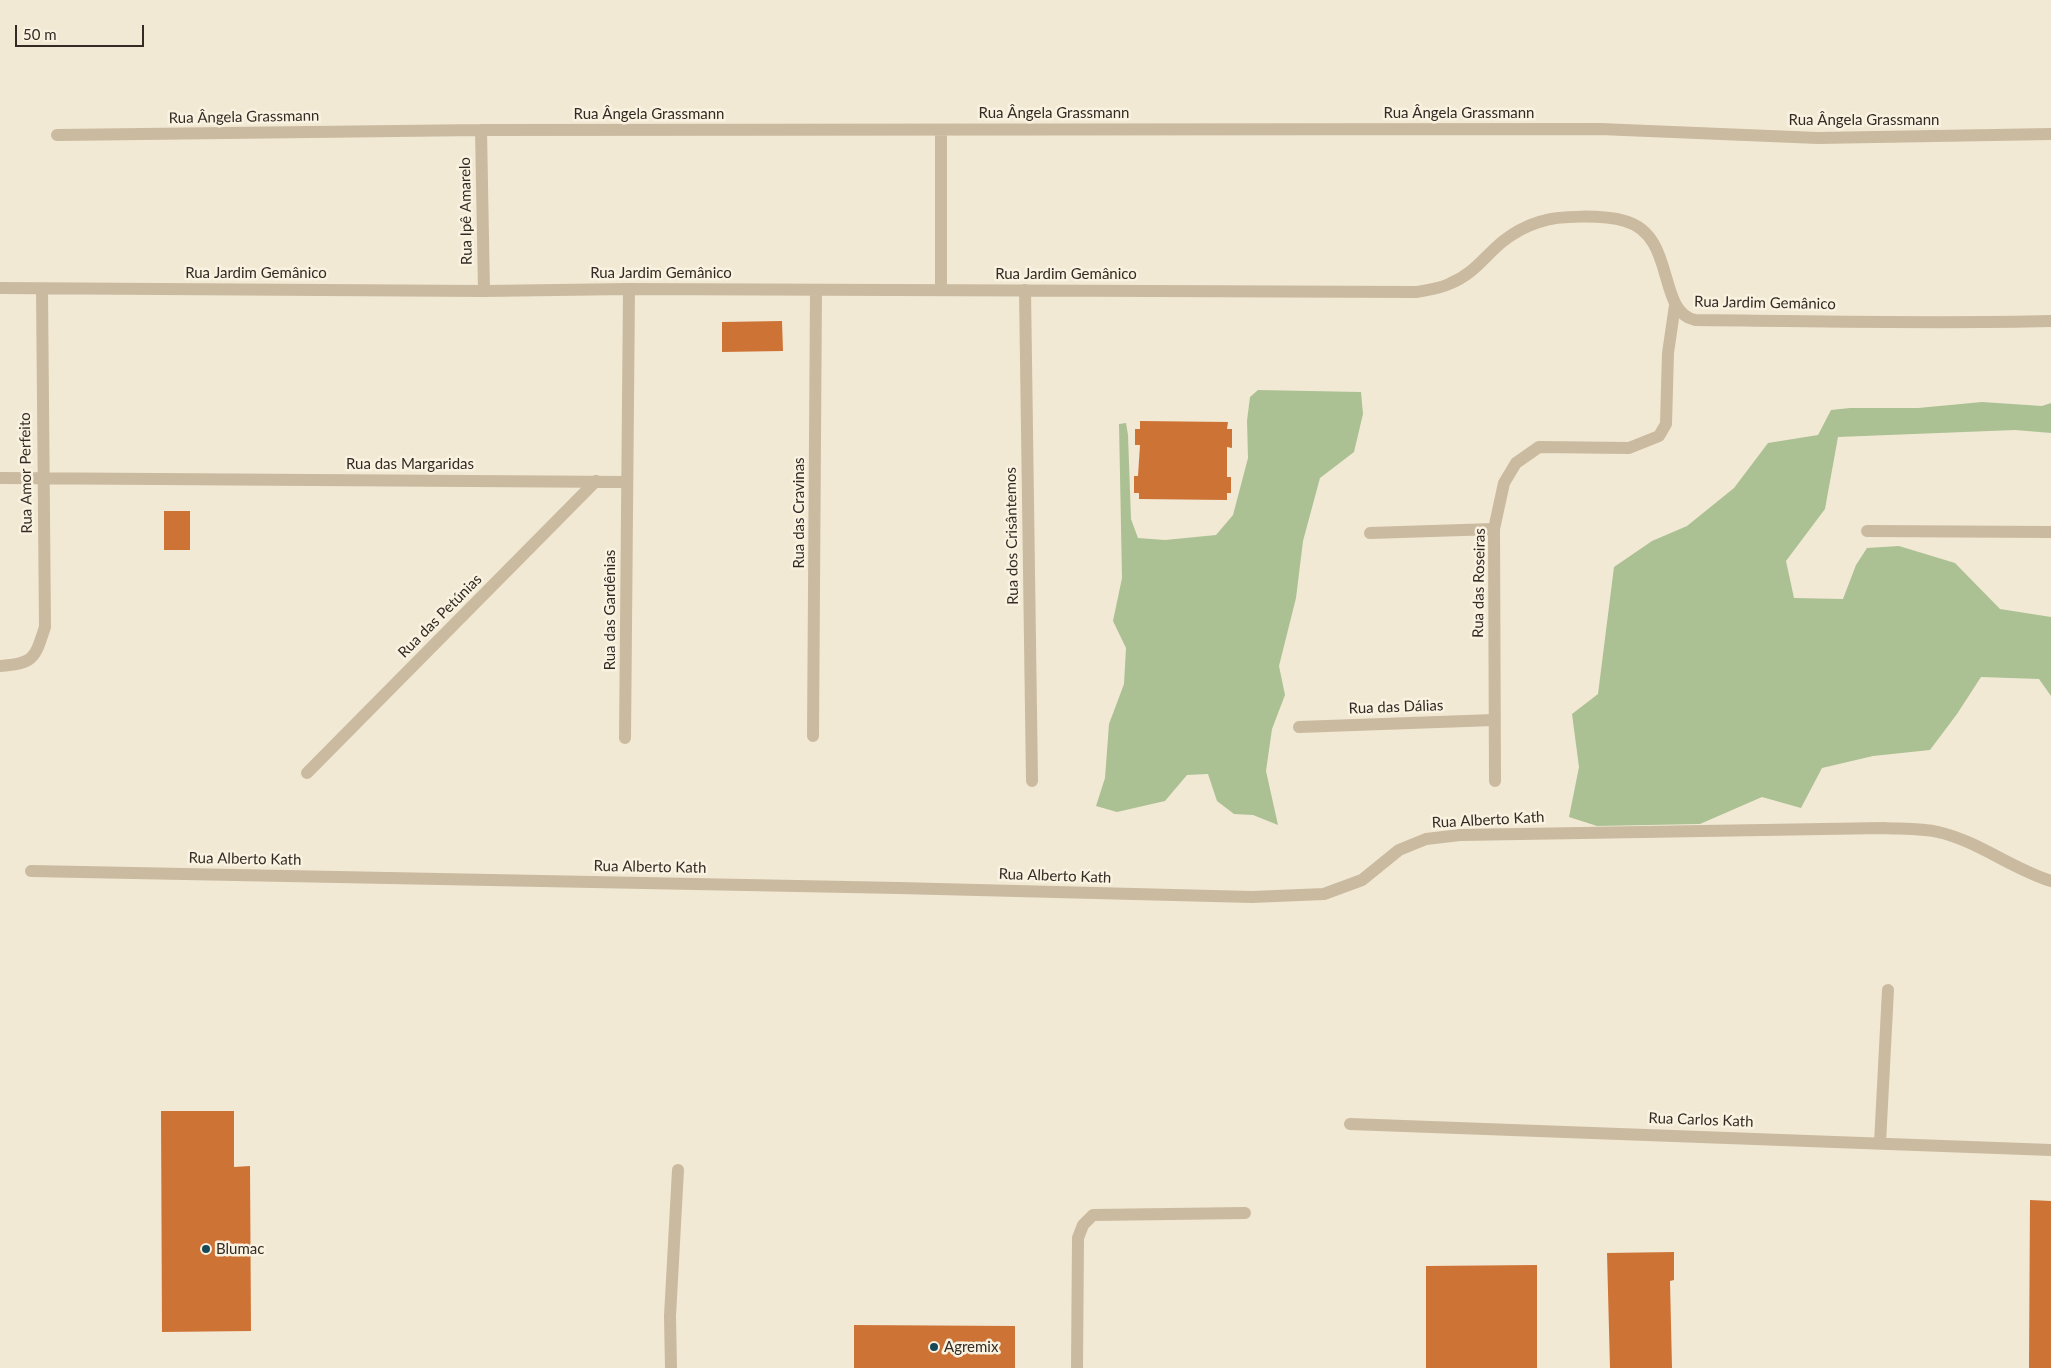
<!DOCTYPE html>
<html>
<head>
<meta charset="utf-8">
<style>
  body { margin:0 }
  #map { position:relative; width:2051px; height:1368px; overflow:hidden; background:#f2e9d4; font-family:Lato,sans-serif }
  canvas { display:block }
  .scale { position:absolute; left:15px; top:25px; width:129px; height:22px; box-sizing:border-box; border:2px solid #332b24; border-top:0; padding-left:6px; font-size:15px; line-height:18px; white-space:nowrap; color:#332b24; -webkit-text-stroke:4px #faf2e0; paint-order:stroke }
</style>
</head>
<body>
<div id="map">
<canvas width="2051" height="1368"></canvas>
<div class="scale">50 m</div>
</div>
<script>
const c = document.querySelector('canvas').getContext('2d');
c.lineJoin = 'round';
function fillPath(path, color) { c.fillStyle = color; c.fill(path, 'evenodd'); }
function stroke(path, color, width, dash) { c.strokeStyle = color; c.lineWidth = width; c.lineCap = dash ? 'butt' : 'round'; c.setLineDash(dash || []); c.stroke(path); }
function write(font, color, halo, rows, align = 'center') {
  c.font = font + ' Lato,sans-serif'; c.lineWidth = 5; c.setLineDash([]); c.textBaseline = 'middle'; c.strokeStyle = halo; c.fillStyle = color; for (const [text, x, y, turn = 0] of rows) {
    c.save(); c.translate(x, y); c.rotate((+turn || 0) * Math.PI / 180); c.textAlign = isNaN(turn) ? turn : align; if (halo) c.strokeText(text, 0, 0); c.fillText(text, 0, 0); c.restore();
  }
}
fillPath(new Path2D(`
  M1258,390L1361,392L1363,414L1354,452L1320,478L1303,541L1296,598L1279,666L1285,695L1272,729L1266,771L1278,825L1253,815L1234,814L1217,801L1208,774L1187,775L1165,801L1117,812L1096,806L1105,778L1109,724L1124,684L1126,648L1113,621L1122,578L1119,424L1126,423L1128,435L1131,519L1138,538L1165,540L1216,535L1233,515L1248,458L1247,421L1250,397Z
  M1982,402L2042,406L2051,403V433L2015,430L1838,437L1825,509L1786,561L1794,598L1843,599L1856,565L1867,548L1899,546L1955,563L2000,609L2051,617V696L2039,679L1981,677L1957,714L1930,750L1873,756L1822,768L1801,808L1762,797L1700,824L1597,826L1569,817L1579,767L1572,714L1598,694L1614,567L1652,541L1687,526L1734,488L1768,443L1818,435L1831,410L1850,408H1918Z`), '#abc194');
fillPath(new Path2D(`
  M782,321L783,351L722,352V322Z
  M1140,421L1228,422L1227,429H1232V448L1227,447V477H1231V493H1227V500L1139,499V493H1134V476H1138L1140,445H1135V429H1140Z
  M164,511H190V550H164Z
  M161,1111H234V1167L250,1166L251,1331L162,1332Z
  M2030,1200L2051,1201V1368H2029Z
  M1674,1252V1280L1670,1281L1672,1368H1610L1607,1253Z
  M1537,1265V1368H1426V1266Z
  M854,1325L1015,1326V1368H854Z`), '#ce7336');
stroke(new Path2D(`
  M481,130L484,291
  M57,135L481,130L1600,129L1818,138L2051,134
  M0,288L484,291L629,289L1416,292C1427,290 1439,289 1449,284C1474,274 1483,258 1502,242C1512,234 1526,226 1539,222C1559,215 1604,215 1625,221C1677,236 1656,311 1695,320C1813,321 1932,324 2051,321
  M941,290V130
  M1025,290L1032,781
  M0,478L627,482
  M1867,531L2051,532
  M1370,533L1494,529
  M0,666C35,664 35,657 45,627L42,289
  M1299,727L1494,720
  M813,736L816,290
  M625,738L629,289
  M307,773L596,481
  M1495,781L1494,529L1504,483L1516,463L1539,447L1629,448L1659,436L1666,424L1668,353L1675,305
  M31,871L899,888L1252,897L1324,894L1362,880L1399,850L1426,839L1460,835L1884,828C1901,829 1921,828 1938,832C1978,841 2012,869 2051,881
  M1350,1124L2051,1150
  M1880,1143L1888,990
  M671,1368L670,1316L678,1170
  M1077,1368L1078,1238L1083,1225L1093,1215L1245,1213`), '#cabaa0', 12);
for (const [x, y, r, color] of [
  [206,1249,5,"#174857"],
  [934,1347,5,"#174857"]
]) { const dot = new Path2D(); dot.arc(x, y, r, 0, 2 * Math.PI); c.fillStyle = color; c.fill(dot); stroke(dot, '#faf2e0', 2); }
write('15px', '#332b24', '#faf2e0', [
  ["Rua Ângela Grassmann",1054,113],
  ["Rua Ângela Grassmann",1459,113],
  ["Rua Ângela Grassmann",649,114],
  ["Rua Ângela Grassmann",244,117,-1],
  ["Rua Ângela Grassmann",1864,120],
  ["Rua Ipê Amarelo",466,211,-91],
  ["Rua Jardim Gemânico",256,273],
  ["Rua Jardim Gemânico",661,273],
  ["Rua Jardim Gemânico",1066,274],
  ["Rua Jardim Gemânico",1765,303,1],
  ["Rua das Margaridas",410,464],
  ["Rua Amor Perfeito",26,473,-91],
  ["Rua das Cravinas",799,513,-90],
  ["Rua dos Crisântemos",1012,536,-91],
  ["Rua das Roseiras",1479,583,-89],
  ["Rua das Gardênias",610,610,-90],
  ["Rua das Petúnias",440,616,-45],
  ["Rua das Dálias",1396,707,-2],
  ["Rua Alberto Kath",1488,820,-3],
  ["Rua Alberto Kath",245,859,1],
  ["Rua Alberto Kath",650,867,1],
  ["Rua Alberto Kath",1055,876,2],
  ["Rua Carlos Kath",1701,1120,2]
]);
write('15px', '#332b24', '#faf2e0', [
  ["Blumac",216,1249],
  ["Agremix",944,1347]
], 'left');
</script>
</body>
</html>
